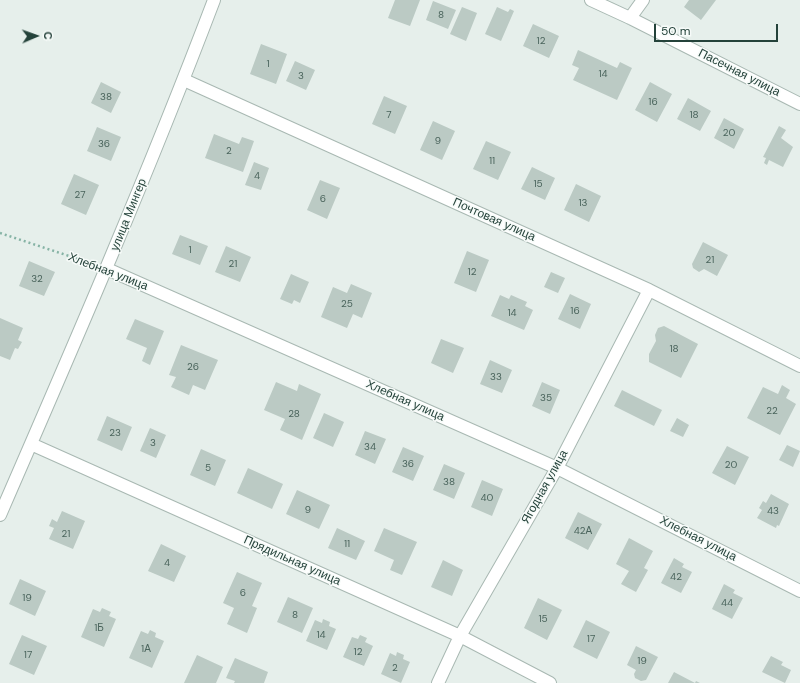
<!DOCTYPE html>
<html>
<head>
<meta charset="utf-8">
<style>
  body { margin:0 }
  #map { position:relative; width:800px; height:683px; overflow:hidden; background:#e6efeb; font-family:"DM Sans",sans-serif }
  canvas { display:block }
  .north { position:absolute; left:16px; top:16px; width:40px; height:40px; -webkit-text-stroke:3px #f7fbf9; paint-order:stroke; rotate:88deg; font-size:11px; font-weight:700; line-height:16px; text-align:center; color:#24423a }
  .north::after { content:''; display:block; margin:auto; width:14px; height:18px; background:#24423a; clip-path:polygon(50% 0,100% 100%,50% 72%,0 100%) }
  .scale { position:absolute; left:654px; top:24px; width:124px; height:18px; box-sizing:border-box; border:2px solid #24423a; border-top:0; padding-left:5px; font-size:12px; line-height:14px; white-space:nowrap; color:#24423a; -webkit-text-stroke:3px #f7fbf9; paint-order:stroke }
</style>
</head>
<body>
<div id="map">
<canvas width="800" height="683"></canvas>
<div class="north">С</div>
<div class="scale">50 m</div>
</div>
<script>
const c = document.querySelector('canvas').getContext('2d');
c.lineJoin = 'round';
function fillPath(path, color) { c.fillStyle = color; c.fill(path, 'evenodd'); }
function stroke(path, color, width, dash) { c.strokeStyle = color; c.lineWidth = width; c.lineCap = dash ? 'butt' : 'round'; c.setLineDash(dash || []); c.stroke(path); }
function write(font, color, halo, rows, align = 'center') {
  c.font = font + ' "DM Sans",sans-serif'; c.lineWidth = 3; c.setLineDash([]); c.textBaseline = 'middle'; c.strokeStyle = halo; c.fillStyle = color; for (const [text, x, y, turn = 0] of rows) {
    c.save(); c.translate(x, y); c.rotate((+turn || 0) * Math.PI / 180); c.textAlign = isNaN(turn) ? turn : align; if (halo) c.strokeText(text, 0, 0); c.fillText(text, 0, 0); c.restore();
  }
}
fillPath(new Path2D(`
  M395,0H420L410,26L388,18Z
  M689,0H716L701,20L684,7Z
  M433,1L456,10L448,29L426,20Z
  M462,7L477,13L466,41L450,34Z
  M497,7L508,12L510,9L514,11L501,41L485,34Z
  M533,24L559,36L549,58L523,46Z
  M261,44L287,54L276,84L250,74Z
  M578,50L617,68L620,62L632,68L617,100L573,80L579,68L572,65Z
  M295,61L315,70L306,90L286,81Z
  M101,82L121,92L111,113L91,103Z
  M650,82L672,94L657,122L635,110Z
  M384,96L407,106L395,134L372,124Z
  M688,98L711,111L700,131L677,119Z
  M724,118L744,129L734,149L714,138Z
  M433,121L455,131L442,160L420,150Z
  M779,126L786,130L781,138L793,147L783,167L769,160L767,165L764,163L766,158L763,157Z
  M97,127L121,137L111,161L87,151Z
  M214,134L239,144L242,137L254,141L243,172L205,158Z
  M486,141L511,152L498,180L473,169Z
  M254,162L269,168L261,190L245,185Z
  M532,167L555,178L545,200L521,189Z
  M74,174L99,185L86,215L61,204Z
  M320,180L340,188L327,219L307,210Z
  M576,184L601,196L589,222L564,210Z
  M180,235L208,246L200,265L172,254Z
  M703,242L728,255L717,276L704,269L699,272L693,268L692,264Z
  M226,246L251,257L240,282L215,272Z
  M467,251L489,260L476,292L454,283Z
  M29,261L55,272L44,296L19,286Z
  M551,272L565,278L558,293L544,287Z
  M291,274L309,282L300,303L294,300L292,304L280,299Z
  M351,284L372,293L362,318L353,314L347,328L321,317L333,287L347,293Z
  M570,294L591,304L580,329L558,319Z
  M500,295L509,299L511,295L527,302L525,306L533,310L524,330L491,316Z
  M0,318L23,328L18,340L22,342L18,349L15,348L10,360L0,356Z
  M135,319L164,331L150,365L142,361L147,348L126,339Z
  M664,326L698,344L681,378L649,362V354L656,341L655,335L658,328Z
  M441,339L464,348L453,373L431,363Z
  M181,345L218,360L205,390L193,385L189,395L171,387L176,377L169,375Z
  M490,360L512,370L502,393L480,384Z
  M276,382L297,391L299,384L321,394L302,440L280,430L285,419L264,410Z
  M542,382L560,390L550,414L532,406Z
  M782,385L790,390L786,398L796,404L780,435L747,418L763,387L778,394Z
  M622,390L662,410L654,426L614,406Z
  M324,413L344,422L333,447L313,438Z
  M107,416L132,427L122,451L97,440Z
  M677,418L689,425L683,437L670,431Z
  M150,428L166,435L156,458L140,451Z
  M365,431L386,439L375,464L355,455Z
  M787,445L800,451L793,467L779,460Z
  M727,446L749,457L735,485L712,473Z
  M403,447L424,456L413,481L392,472Z
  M201,449L226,460L215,486L190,475Z
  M444,464L465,473L454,499L433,490Z
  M248,468L283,484L272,509L237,493Z
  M482,480L503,489L492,516L471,507Z
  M297,490L330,505L319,529L286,514Z
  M771,494L789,504L779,526L777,525L776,528L757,518L762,510L759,508L763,501L766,503Z
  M62,511L85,521L73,549L49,539L54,528L49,526L52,519L57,522Z
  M578,512L602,524L588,550L565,538Z
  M337,528L365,541L356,560L328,548Z
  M384,528L417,542L402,575L390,570L394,560L374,551Z
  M629,538L653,551L644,568L648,570L636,592L621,584L629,571L616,564Z
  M161,544L186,556L174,582L148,571Z
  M674,558L684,564L682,567L692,572L681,593L661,583Z
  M443,560L463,570L452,596L431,587Z
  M237,572L262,583L252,606L257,608L247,633L227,624L234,608L223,603Z
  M20,579L46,591L35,616L9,604Z
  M724,584L735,590L733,593L743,598L732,619L712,609Z
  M288,597L313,608L302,633L277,622Z
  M538,598L562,610L547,640L524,628Z
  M102,608L111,612L109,616L116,619L104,647L81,637L93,609L100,612Z
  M323,619L330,622L329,626L336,629L327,650L306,641L315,620L322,623Z
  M586,620L610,632L597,659L573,647Z
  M150,630L156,633L155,637L164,641L152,668L129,658L141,631L148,634Z
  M22,635L47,646L34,675L9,664Z
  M360,635L367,638L365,642L373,646L364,666L343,657L352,637L358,639Z
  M636,646L658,657L646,680L641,681L635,678L634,674L636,670L627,665Z
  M397,652L404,655L403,659L410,662L401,683L381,674L390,653L396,656Z
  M197,655L223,667L216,683H184Z
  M771,656L783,662L781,665L791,670L785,683L762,672Z
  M235,658L268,672L264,683H234L235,681L226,678Z
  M674,672L695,683L696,681L700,683H668Z`), '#bbcac4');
const street = new Path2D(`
  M591,0L630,18L800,104
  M630,18L643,0
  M184,80L649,290L800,366
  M107,269L557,468L800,591
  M31,444L460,636L550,683
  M0,515C74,345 148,174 214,0
  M438,683L460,636L557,468L649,290`);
stroke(street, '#a8b8b2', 14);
stroke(new Path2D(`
  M0,233L93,264`), '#86b3a5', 2.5, [2, 3]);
stroke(street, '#fff', 12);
write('10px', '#4a645c', null, [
  ["8",441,15],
  ["12",541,41],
  ["1",268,64],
  ["14",603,74],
  ["3",301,76],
  ["38",106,97],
  ["16",653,102],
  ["7",389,115],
  ["18",694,115],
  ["20",729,133],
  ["9",438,141],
  ["36",104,144],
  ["2",229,151],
  ["11",492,161],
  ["4",257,176],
  ["15",538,184],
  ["27",80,195],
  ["6",323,199],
  ["13",583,203],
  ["1",190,250],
  ["21",710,260],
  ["21",233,264],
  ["12",472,272],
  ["32",37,279],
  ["25",347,304],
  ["16",575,311],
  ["14",512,313],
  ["18",674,349],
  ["26",193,367],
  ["33",496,377],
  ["35",546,398],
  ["22",772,411],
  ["28",294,414],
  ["23",115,433],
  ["3",153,443],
  ["34",370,447],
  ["36",408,464],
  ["20",731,465],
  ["5",208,468],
  ["38",449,482],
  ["40",487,498],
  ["9",308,510],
  ["43",773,511],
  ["42А",583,531],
  ["21",66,534],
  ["11",347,544],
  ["4",167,563],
  ["42",676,577],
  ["6",243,593],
  ["19",27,598],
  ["44",727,603],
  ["8",295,615],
  ["15",543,619],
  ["1Б",99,628],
  ["14",321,635],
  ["17",591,639],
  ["1А",146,649],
  ["12",358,652],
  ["17",28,655],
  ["19",642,661],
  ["2",395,668]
]);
write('12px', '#24423a', '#f7fbf9', [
  ["Пасечная улица",739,73,27],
  ["улица Мингер",129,215,-68],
  ["Почтовая улица",494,220,24],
  ["Хлебная улица",108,272,21],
  ["Хлебная улица",405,401,24],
  ["Ягодная улица",545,487,-61],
  ["Хлебная улица",698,539,27],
  ["Прядильная улица",292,561,24]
]);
</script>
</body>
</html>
